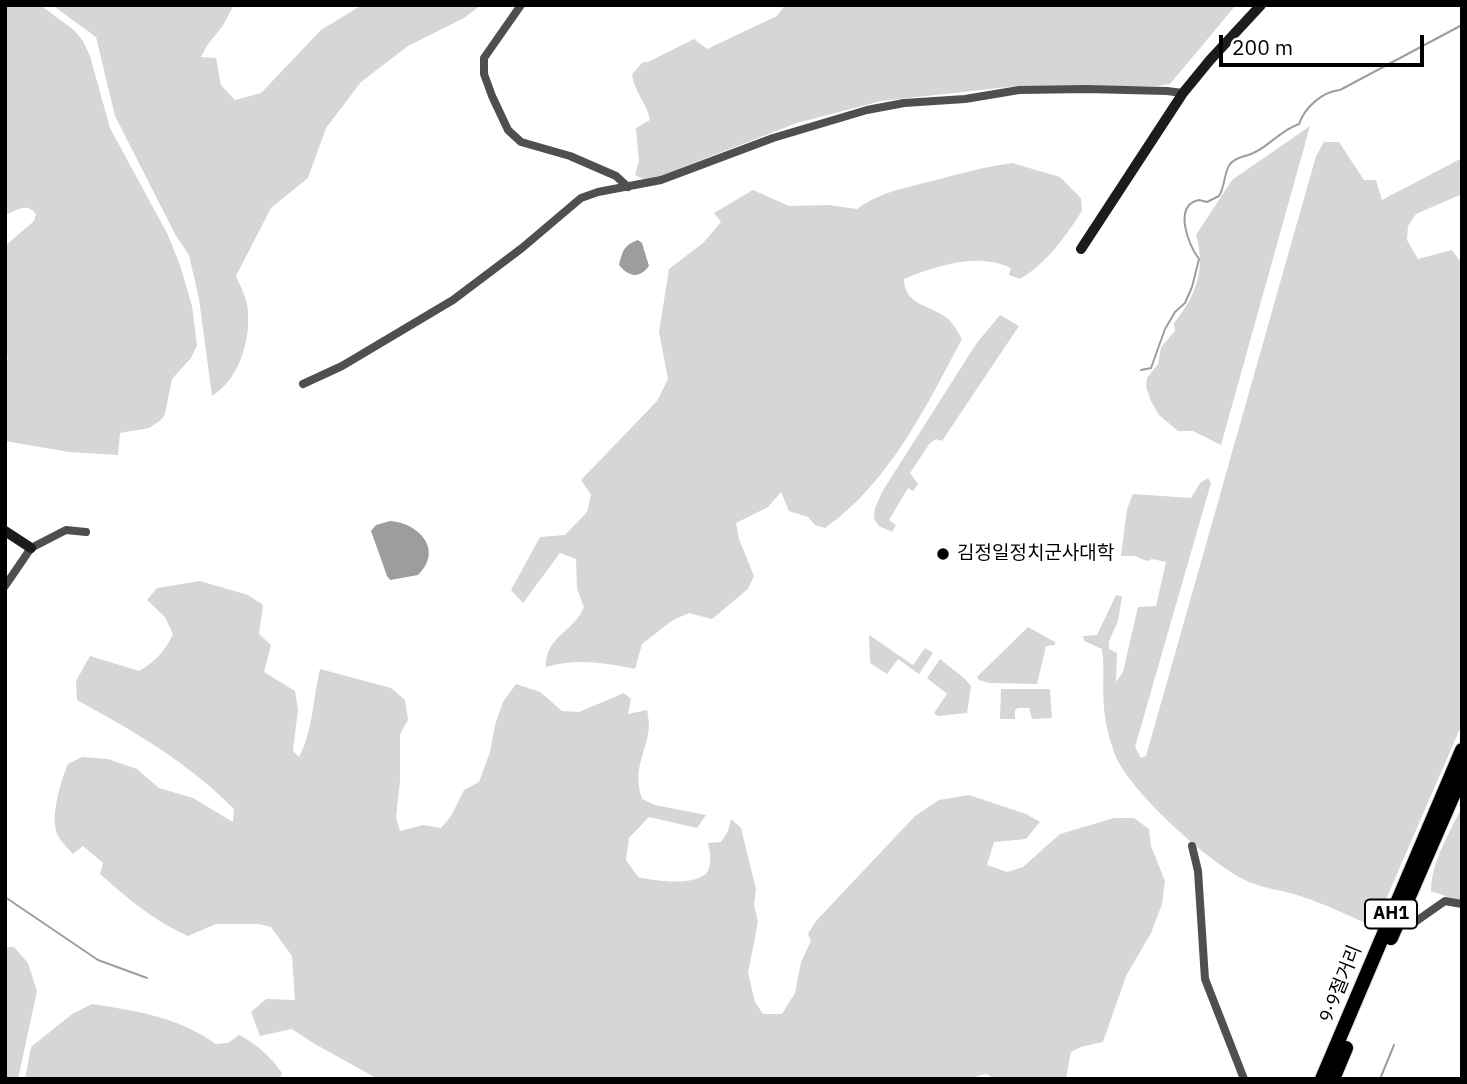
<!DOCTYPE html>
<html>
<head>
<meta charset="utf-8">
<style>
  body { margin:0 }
  #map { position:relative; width:1467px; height:1084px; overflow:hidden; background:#fff; font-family:"IBM Plex Sans",sans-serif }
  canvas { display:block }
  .frame { position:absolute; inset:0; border:7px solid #000; pointer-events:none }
  .scale { position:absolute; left:1219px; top:35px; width:205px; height:32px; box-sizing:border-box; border:4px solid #000; border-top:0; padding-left:9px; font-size:21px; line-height:24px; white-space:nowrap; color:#000; -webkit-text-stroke:5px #fff; paint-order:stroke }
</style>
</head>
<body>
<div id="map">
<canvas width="1467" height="1084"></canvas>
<div class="frame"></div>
<div class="scale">200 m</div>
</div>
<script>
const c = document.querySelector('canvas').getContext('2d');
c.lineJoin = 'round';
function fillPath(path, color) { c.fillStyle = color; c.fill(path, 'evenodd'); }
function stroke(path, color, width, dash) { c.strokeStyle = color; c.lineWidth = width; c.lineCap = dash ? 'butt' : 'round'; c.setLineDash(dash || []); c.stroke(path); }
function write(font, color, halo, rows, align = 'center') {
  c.font = font + ' "IBM Plex Sans","Noto Sans KR",sans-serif'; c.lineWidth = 5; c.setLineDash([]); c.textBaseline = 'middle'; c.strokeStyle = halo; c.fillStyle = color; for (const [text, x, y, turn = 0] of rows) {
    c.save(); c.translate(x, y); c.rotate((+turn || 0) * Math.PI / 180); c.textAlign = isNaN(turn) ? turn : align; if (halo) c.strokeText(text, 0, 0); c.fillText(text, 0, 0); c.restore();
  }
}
fillPath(new Path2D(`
  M5,5H40L74,30L83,41L90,56L110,128L168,235L180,265L192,306L197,345L191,358L172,379L165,414L161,420L149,428L120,433L118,455L69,452L5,441V364L8,358L5,351V246L34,221L36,214C27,202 17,210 5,215Z
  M52,5H234L222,27L208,44L201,57L216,58L221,85L235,100L261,93L321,30L362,5H481L464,18L408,46L361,82L326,128L308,178L271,208L236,276C241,288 248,300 248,313C250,343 238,380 212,396L199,299L189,255L176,236L115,116L96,37Z
  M785,5H1236L1170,84L1157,86H1017L881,101L797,123L660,176L643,179L635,175L639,161L636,128L650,120C647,103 634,92 632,74L643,62H648L694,39L707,49L777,16Z
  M1310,126L1221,445L1193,431H1178L1159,415L1151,401L1146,387L1147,378L1158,364L1161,347L1175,331L1174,323C1196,295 1206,271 1196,235L1232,180Z
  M1324,142H1339L1364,180H1376L1382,200L1462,158V194L1416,214L1408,226L1407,240L1418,259L1452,250L1462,264V724L1374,927C1350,916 1325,904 1300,896C1283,890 1266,889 1249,882C1212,866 1130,792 1115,755C1110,741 1105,722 1104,708C1102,688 1105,669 1102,649L1084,641L1083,636L1097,635L1116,595L1122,596L1118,621L1109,641V649L1117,653L1116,682L1123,672L1138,607L1156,606L1166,562L1152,559L1147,561L1135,556H1121L1127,509L1133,494L1191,498L1200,483L1208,478L1211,483L1135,747L1141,758L1146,756L1316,156Z
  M1012,163L1060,177L1081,198L1082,211C1066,236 1046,264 1020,279L1009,275L1011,268C977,252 937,266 904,279C904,304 928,305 944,316C953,322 957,330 962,339C926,407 889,483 825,528L815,525L808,517L789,511L781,492L768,507L736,523L739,539L754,576L748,589L712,619L689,613L673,620L642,644L635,669C604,663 577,658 546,667C545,636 574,632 584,607L577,589L576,559L560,553L523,603L511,590L540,537L565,535L587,512L591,495L581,480L657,401L668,379L659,332L669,269L703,243L721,222L714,213L753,190L789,206L828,205L857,209C880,192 905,188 932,181C959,174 984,167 1012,163Z
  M1000,315L1019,326L942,441L936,439L930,443L910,473L918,484L913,491L908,488L889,520L896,525L892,532L879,526L874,519L875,508L882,492L976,344Z
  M200,581L248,595L263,605L259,634L271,645L264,672L295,691L298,709L293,751L299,757C313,730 313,699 320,669L391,688L405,700L408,720L400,734V780L396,818L400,831L423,825L441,828L451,816L464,790L479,782L490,752L495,725L503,702L516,684L540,692L562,711L579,712L624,693L631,699L628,714L647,710C648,715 649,722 649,727C646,755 632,767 642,799L655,805L706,815L697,828L649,817L629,838L626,860L638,877C653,881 699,887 708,871C712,862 710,852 708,843L721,842L728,831L731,819L741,828L756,889L754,905L758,922L748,973L755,1002L763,1014H782L795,993L801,962L811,941L808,934L816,921L915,816L939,800L969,795L1026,814L1040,822L1026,839L994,842L987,865L1007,872L1023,867L1060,834L1114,818H1134L1149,829L1151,846L1165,881L1162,904L1151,933L1126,976L1103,1042L1081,1047L1071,1052L1066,1079H996L986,1074L965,1079H378L313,1043L292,1029L260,1036L251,1012L266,999L295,1000L292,956L271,927L258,924H216L188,936C155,922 127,898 100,874L103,863L83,846L73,854C68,849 62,843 58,836C49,818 61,781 68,764L82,757L108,759L137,769L159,788L193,798L233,822L234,809C186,761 135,732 77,700L76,681L90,656L139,671C155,662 166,650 173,634L165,617L147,600L157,588Z
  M1028,627L1055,642V645L1046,646L1037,684L989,683L979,680L977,677L981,673Z
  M869,635L913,665L925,648L933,653L919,674L898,659L887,674L870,663Z
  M940,659L964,678L971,686L967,713L938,716L934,713L947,694L927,678Z
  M1001,689H1050L1052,718L1032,719L1029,708H1018L1015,710V719H1000Z
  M1462,807V902L1431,891C1431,862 1450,832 1462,807Z
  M5,947H14L28,963L37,991L18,1079H5Z
  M92,1004C137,1011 178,1017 216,1044L228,1043L239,1035C258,1045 270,1056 282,1073L280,1079H25L31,1047L72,1014Z`), '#d6d6d6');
fillPath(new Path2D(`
  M638,240L642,243L649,266C639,279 629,277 619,265C622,253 623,245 638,240Z
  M390,521C419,523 444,550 418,575L390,580L387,576L371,531L376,525Z`), '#9d9d9d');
stroke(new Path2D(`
  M1141,370L1151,368L1165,329L1175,312L1185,303L1192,287L1199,259C1188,245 1173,205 1199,200L1207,202L1219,196C1225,187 1224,172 1230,164C1236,157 1243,157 1251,154C1269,147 1279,131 1299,124C1305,107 1322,92 1340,90L1462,25
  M5,897L98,960L147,978
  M1380,1079L1394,1045`), '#9d9d9d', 2);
const highway = new Path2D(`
  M1391,938L1462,775
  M1322,1079L1462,750
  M1333,1079L1346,1048`);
stroke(highway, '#dbdbdb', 16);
stroke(new Path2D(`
  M521,5L484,58V74L492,96L508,130L521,142L570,156L616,176L628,187
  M303,384L342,366L453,300L522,248L581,198L598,192L661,180L773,138L867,110L904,103L965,99L1019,90L1087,89L1167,91L1183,93
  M5,586L31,548L66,530L86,532
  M1192,846L1198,871L1205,979L1244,1079
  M1397,924L1415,922L1445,901L1462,904`), '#4f4f4f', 8);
stroke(new Path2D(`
  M1081,249L1183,93L1210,60L1261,5
  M5,531L31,548`), '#1c1c1c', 10);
stroke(highway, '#000', 14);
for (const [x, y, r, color] of [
  [943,554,7,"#000"]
]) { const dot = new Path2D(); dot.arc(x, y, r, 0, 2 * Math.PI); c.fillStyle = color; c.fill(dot); stroke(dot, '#fff', 2.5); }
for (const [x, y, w] of [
  [1391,914,52]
]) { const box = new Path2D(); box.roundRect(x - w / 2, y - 14.5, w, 29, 5); c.fillStyle = '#fff'; c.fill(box); stroke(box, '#000', 2); }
write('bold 18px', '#000', null, [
  ["AH1",1391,914]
]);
write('19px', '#000', '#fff', [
  ["김정일정치군사대학",957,554]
], 'left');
write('19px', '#000', '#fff', [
  ["9·9절거리",1341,984,-68]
]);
</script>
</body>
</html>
